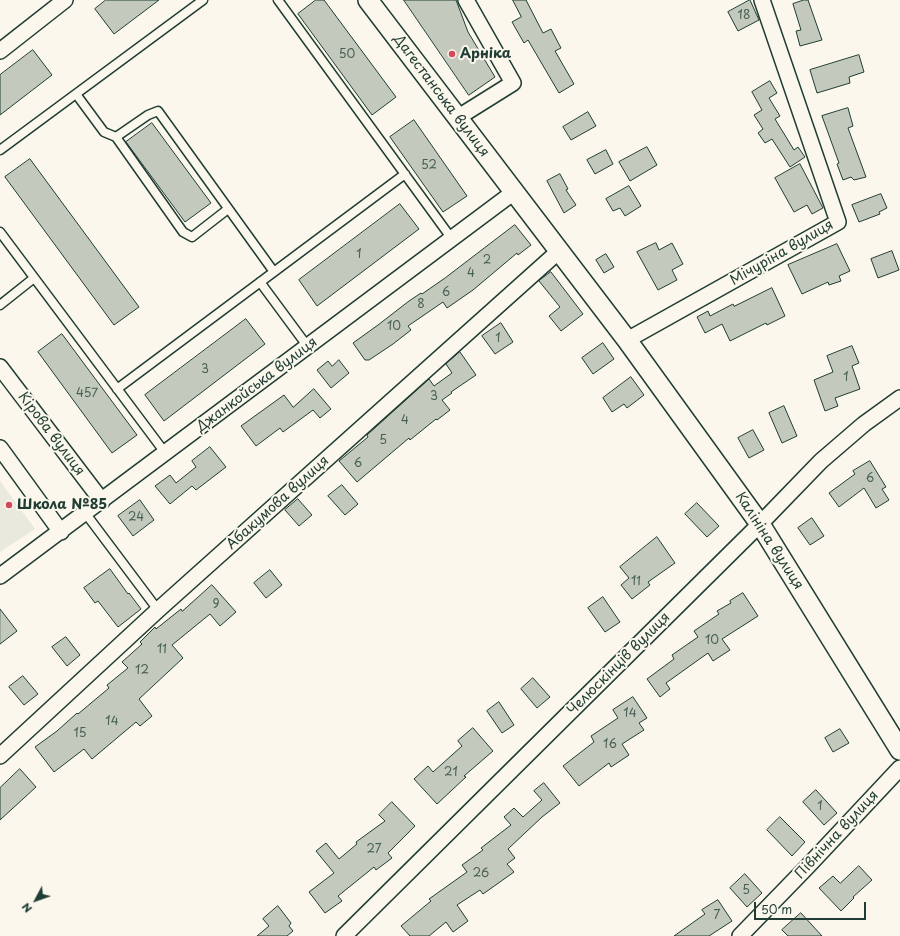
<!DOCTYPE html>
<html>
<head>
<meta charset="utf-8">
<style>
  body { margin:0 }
  #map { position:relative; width:900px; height:936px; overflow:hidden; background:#fbf7ec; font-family:"Playpen Sans",sans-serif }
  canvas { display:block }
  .north { position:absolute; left:16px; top:880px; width:40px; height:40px; -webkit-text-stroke:3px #fbf7ec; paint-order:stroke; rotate:229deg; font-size:11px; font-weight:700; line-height:16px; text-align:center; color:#1f3d34 }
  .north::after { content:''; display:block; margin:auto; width:14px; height:18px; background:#1f3d34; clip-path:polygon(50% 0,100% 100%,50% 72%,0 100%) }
  .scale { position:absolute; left:754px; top:902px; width:112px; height:18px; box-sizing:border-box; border:2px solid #1f3d34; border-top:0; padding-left:5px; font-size:12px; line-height:14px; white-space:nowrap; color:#1f3d34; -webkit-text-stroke:3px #fbf7ec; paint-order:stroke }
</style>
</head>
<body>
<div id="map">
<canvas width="900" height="936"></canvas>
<div class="north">N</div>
<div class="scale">50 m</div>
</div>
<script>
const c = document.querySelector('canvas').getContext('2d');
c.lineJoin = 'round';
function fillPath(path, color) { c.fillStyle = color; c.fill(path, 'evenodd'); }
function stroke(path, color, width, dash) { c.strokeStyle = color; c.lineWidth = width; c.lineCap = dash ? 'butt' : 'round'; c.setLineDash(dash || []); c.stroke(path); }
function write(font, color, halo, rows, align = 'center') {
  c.font = font + ' "Playpen Sans",sans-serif'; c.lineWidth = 4; c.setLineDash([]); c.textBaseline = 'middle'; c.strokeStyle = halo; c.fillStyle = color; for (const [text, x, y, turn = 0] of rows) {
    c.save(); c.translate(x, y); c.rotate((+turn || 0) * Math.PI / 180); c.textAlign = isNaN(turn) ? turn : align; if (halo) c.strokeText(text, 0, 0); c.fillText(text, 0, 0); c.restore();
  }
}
fillPath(new Path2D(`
  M0,481L35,529L0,552Z`), '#eae9de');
const building = new Path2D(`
  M106,0H159L114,34L95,9Z
  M316,0H324L396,97L372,115L298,14Z
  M404,0H456L468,32L495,77L469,95Z
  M513,0H526L543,33L551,29L561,48L555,51L574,84L559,93L528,40L524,43L512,22L521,17Z
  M750,0L759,20L738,31L728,12Z
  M804,0H808L822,40L800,46L796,31L801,30L793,4Z
  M33,50L52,75L0,115V75Z
  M859,55L864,72L849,77L850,83L817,93L810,70Z
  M770,81L777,93L769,98L780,116L775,119L794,150L798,147L805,157L790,167L772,139L765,143L758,133L763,129L754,115L762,110L752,92Z
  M848,108L853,126L848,128L866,177L854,180L851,177L843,180L837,164L839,163L822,116Z
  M588,112L596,126L571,140L563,127Z
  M414,120L467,196L443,212L390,137Z
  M152,123L211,203L185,222L126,142Z
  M647,147L657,165L630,181L619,162Z
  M606,150L613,164L595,174L587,160Z
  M30,159L139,307L114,325L5,177Z
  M800,164L823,208L812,214L807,205L794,212L775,178Z
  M560,174L568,189L566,190L576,205L564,213L547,181Z
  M629,186L641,206L625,216L620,208L613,211L606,199Z
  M881,194L887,208L879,212L880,214L859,222L852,205Z
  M400,204L419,229L317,306L299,280Z
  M515,225L531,245L518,255L517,253L473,290L447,308L443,302L408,326L411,330L393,344L369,360H365L353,343L378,325L409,301L421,293L422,294L445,278Z
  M656,243L659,250L672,243L683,264L672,270L677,280L658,290L637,252Z
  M837,244L850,271L839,276L841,281L829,285L828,282L802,294L788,265Z
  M892,251L899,270L878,278L871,259Z
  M606,254L614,267L604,273L596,260Z
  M551,272L583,314L561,331L549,316L560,307L539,281Z
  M772,288L785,316L767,325L766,323L730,341L722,324L705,333L697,317L708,311L710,316L733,304L734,306Z
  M246,319L265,344L164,421L145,395Z
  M501,323L513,342L495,354L482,336Z
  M62,334L137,435L112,453L38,352Z
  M603,343L614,359L593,374L582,358Z
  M852,346L859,363L852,366L860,389L835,398L838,406L825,411L814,380L833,372L827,356Z
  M460,352L476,375L451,392L452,393L442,400L450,410L437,420L436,419L410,440L409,438L357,482L339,461L368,437L367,435L429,379L434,386L452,373L446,364Z
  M339,360L349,373L331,388L317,370L328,361L332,366Z
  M631,377L644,395L627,408L624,404L612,412L603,398Z
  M314,389L331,409L320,418L313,410L283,432L280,428L256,446L241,426L284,395L293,407Z
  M784,406L797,436L782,443L769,413Z
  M753,430L764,450L749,458L738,438Z
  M210,447L226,467L196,490L192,486L170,504L155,486L170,475L176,483L196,467L192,461Z
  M870,461L886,487L882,489L889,500L876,508L864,488L839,507L829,493L855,474L853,471Z
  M342,485L358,504L345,515L328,496Z
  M298,499L312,515L299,526L285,510Z
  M140,500L154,520L133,536L118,516Z
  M697,503L719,526L707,537L685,514Z
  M812,518L824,536L810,545L798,528Z
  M657,537L675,563L648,582L650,585L632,599L621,585L629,578L620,567Z
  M110,569L128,594L129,593L141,609L118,627L98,601L95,603L84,588Z
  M270,570L282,585L266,598L254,583Z
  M212,585L236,612L220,626L210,614L172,645L183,658L139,699L152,716L140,726L136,722L92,759L84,749L54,772L35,747L57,731L77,713L78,714L109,688L107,685L128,668L122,662L142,644L140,642L155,627L156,629L181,609L182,611Z
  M743,593L758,616L722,639L730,650L713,661L708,653L666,683L670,689L660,697L647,679L674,659L672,655L698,637L694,631L719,614L717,611L731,603L730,601Z
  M603,597L620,622L605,632L588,608Z
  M0,609L17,631L0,644Z
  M66,637L80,655L67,666L52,647Z
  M23,676L38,694L24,705L9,687Z
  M533,678L550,697L537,708L521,689Z
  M633,697L647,718L639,723L644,730L622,744L629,755L611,767L609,763L579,786L563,766L594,742L591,736L618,718L613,710Z
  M499,702L514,725L502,733L487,711Z
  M473,728L493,751L464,776L466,777L437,804L414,779L428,766L433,772L462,746L458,741Z
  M840,729L849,743L833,752L825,738Z
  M20,769L36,787L0,820V788Z
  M544,783L560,803L542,817L508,849L515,858L507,864L514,872L483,894L480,890L457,905L468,921L453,932L446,922L429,936H410L401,926L431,901L429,899L467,872L462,865L483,850L481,848L511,825L504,817L514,808L523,817L542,800L534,791Z
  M816,790L837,813L824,825L803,802Z
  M392,802L415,826L388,853L392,858L376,870L374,867L338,896L342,901L325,913L309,892L334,873L316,851L326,843L339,859L357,844L356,842L385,821L379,815Z
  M780,817L805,842L792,856L767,830Z
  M859,866L872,880L853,897L854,898L841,911L819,888L833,876L840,883Z
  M745,874L762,893L747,907L730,888Z
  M718,900L732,921L709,936H674L705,914L702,910Z
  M278,906L291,923L289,926L293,931L287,936H257L269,926L263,919Z
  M801,913L822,936H788L782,930Z`);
fillPath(building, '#c4c9be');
stroke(building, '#1f3d34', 1);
const service = new Path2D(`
  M278,0L452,239
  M76,94L104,132L116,137L148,115L158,111L274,272
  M116,137L183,232L192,237L228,209
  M0,150L203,0
  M0,232L166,454
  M260,282L308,347
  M0,305L34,278
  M117,389L405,174
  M86,514L158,610`);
const minor = new Path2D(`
  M0,51L65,0
  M457,118L513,83L466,0
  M627,340L838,222L762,0
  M0,367L102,501
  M0,448L61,532
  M0,576L514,192
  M0,756L158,610L559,251
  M344,936L760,524L821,461L864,424L900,398
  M740,936L808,866L900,768`);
const tertiary = new Path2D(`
  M368,0L627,340L760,524L900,750`);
stroke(service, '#1f3d34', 11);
stroke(minor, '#1f3d34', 18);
stroke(tertiary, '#1f3d34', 22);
stroke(service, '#fbf7ec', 8);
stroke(minor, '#fbf7ec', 15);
stroke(tertiary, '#fbf7ec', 19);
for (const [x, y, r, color] of [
  [452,54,4,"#d1495b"],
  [9,505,4,"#d1495b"]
]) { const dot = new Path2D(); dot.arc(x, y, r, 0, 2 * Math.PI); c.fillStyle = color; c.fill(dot); stroke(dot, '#fbf7ec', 1.5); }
write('12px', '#486056', null, [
  ["18",744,16],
  ["50",347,55],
  ["52",429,166],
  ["1",359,255],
  ["2",487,261],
  ["4",471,274],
  ["6",446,293],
  ["8",421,305],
  ["10",394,327],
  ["1",498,339],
  ["3",205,370],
  ["1",846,378],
  ["457",87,394],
  ["3",434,397],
  ["4",405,421],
  ["5",383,441],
  ["6",358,464],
  ["6",870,479],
  ["24",136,518],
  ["11",636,582],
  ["9",216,605],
  ["10",712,641],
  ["11",162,650],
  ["12",142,671],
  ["14",630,714],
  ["14",112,722],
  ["15",80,734],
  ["16",610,745],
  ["21",451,773],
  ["1",820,807],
  ["27",374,850],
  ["26",481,874],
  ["5",746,891],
  ["7",717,916]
]);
write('bold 14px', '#1f3d34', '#fbf7ec', [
  ["Арніка",460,54],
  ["Школа №85",17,505]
], 'left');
write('14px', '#1f3d34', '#fbf7ec', [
  ["Дагестанська вулиця",441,96,53],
  ["Мічуріна вулиця",782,253,-30],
  ["Джанкойська вулиця",257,385,-37],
  ["Кірова вулиця",51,434,53],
  ["Абакумова вулиця",278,503,-42],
  ["Калініна вулиця",769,541,57],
  ["Челюскінців вулиця",619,664,-45],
  ["Північна вулиця",837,835,-47]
]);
</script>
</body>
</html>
